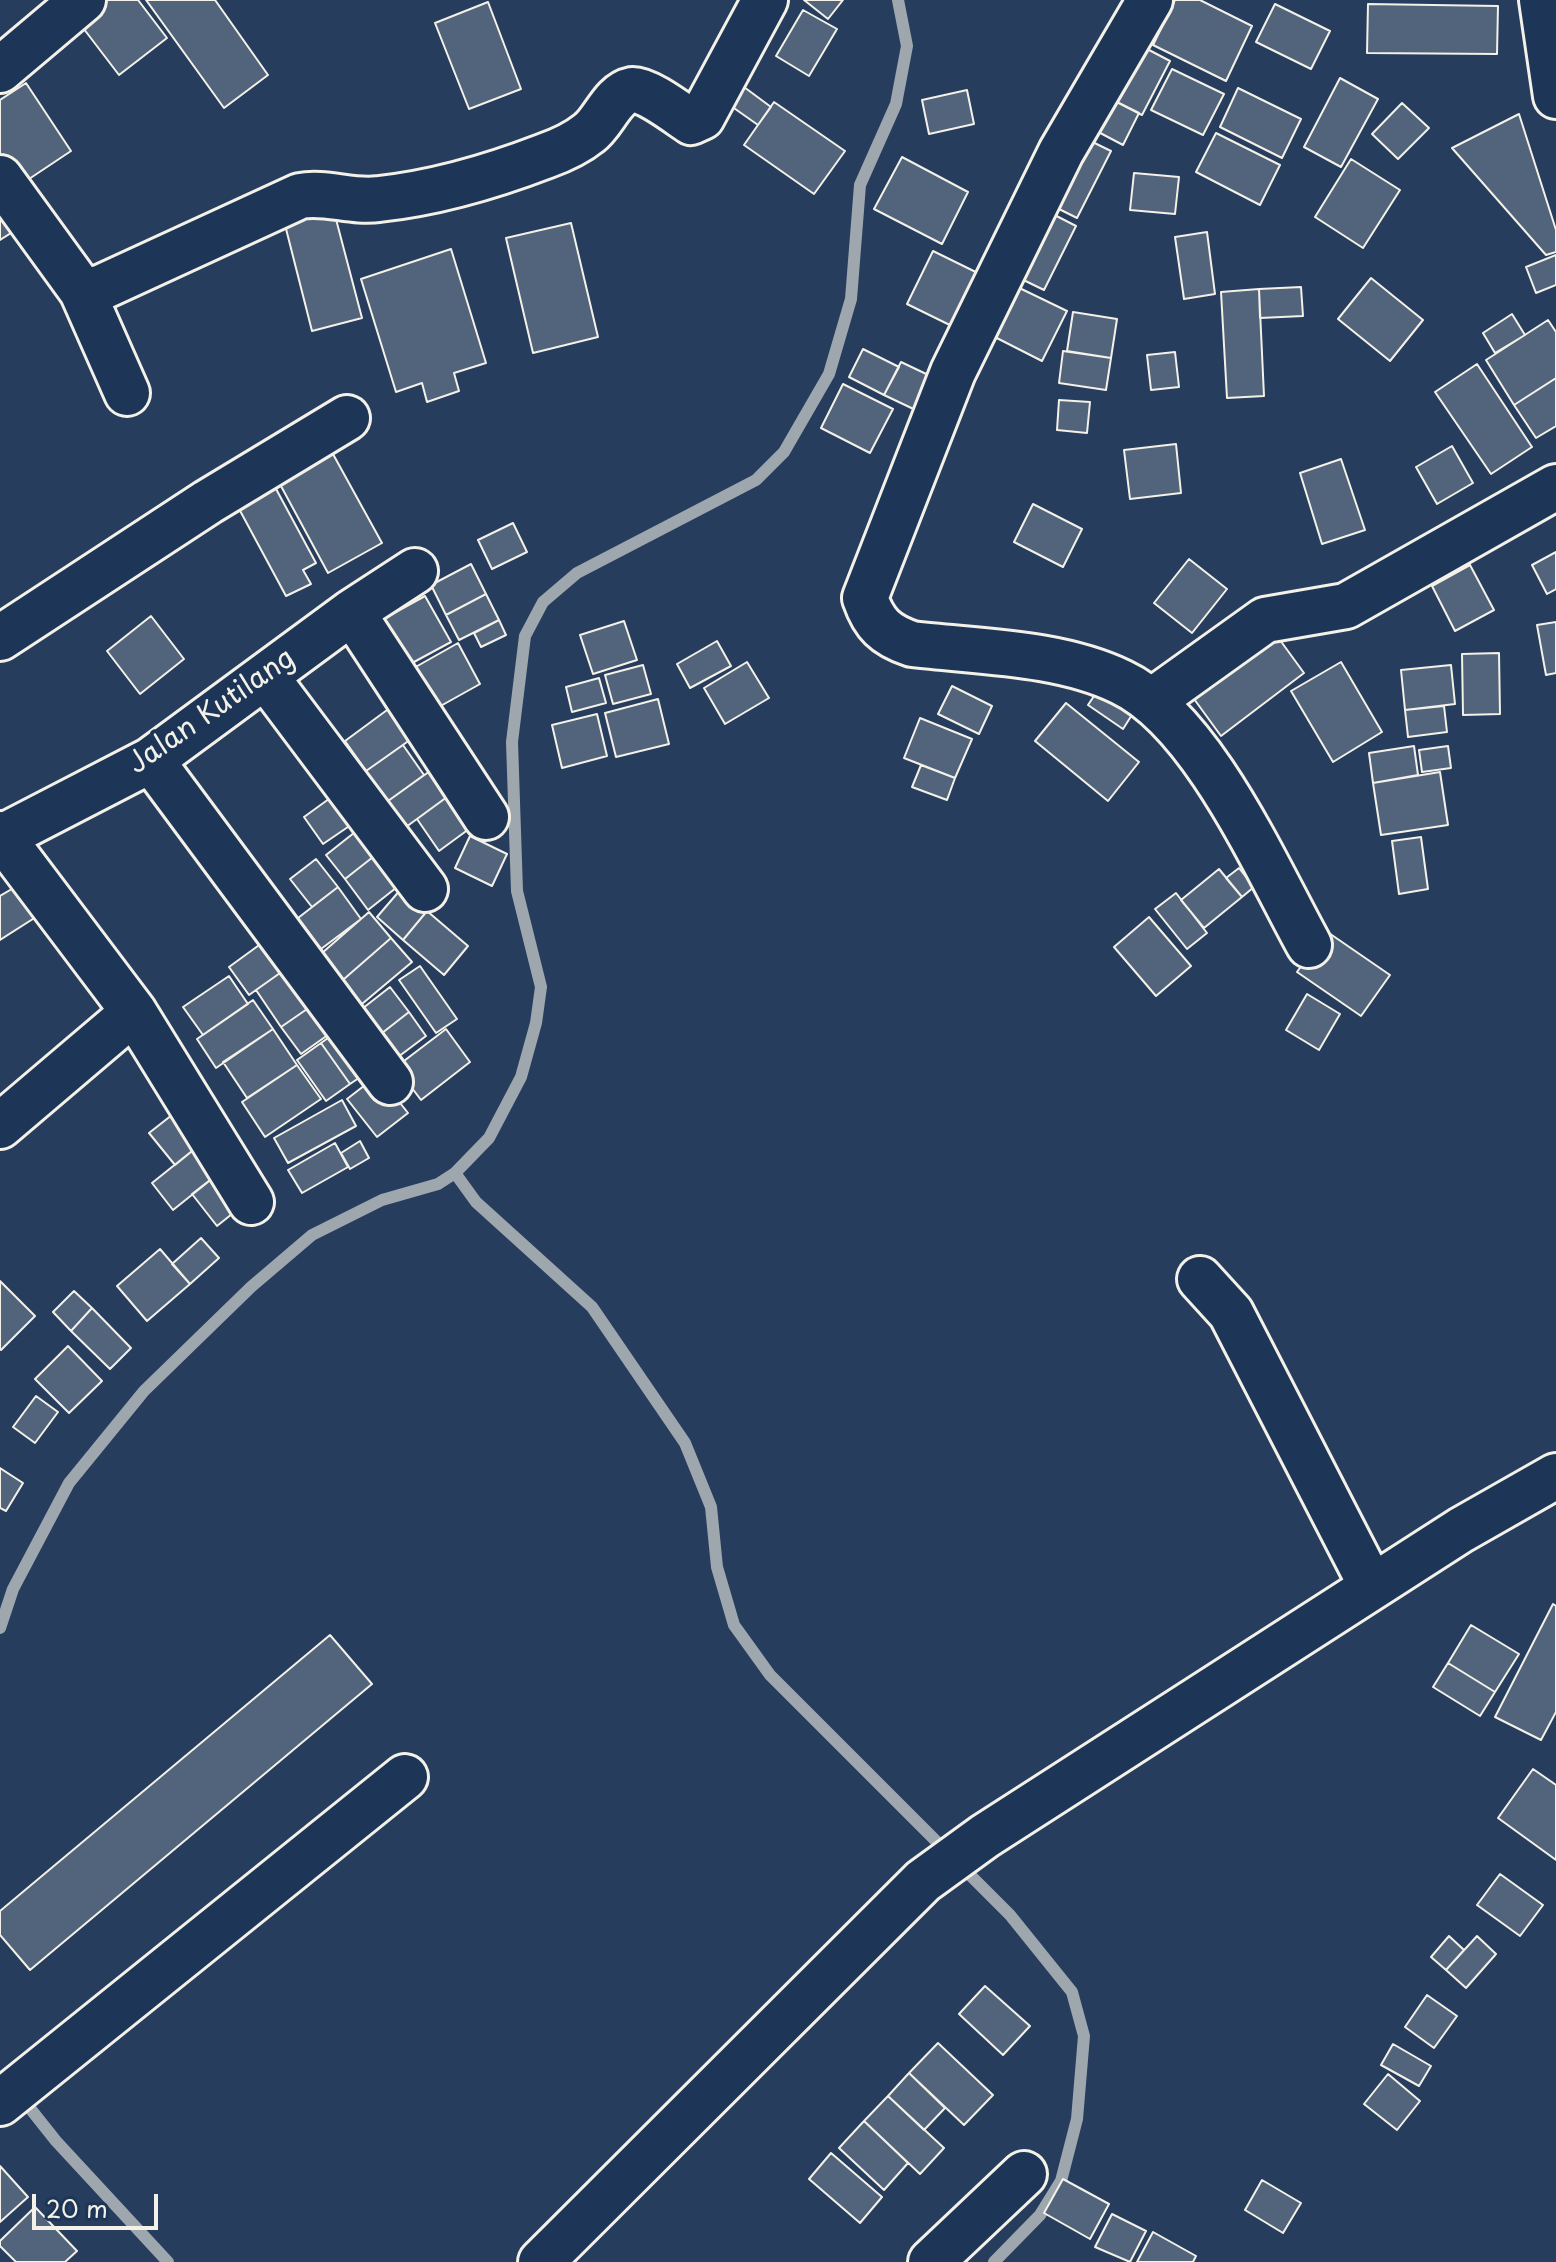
<!DOCTYPE html>
<html>
<head>
<meta charset="utf-8">
<style>
  body { margin:0 }
  #map { position:relative; width:1556px; height:2262px; overflow:hidden; background:#263d5d; font-family:"Playpen Sans",sans-serif }
  canvas { display:block }
  .scale { position:absolute; left:32px; top:2194px; width:126px; height:36px; box-sizing:border-box; border:4px solid #f4f1e8; border-top:0; padding-left:10px; font-size:24px; line-height:28px; white-space:nowrap; color:#f4f1e8; -webkit-text-stroke:6px #1d3557; paint-order:stroke }
</style>
</head>
<body>
<div id="map">
<canvas width="1556" height="2262"></canvas>
<div class="scale">20 m</div>
</div>
<script>
const c = document.querySelector('canvas').getContext('2d');
c.lineJoin = 'round';
function stroke(path, color, width, dash) { c.strokeStyle = color; c.lineWidth = width; c.lineCap = dash ? 'butt' : 'round'; c.setLineDash(dash || []); c.stroke(path); }
function fillPath(path, color) { c.fillStyle = color; c.fill(path, 'evenodd'); }
function write(font, color, halo, rows, align = 'center') {
  c.font = font + ' "Playpen Sans",sans-serif'; c.lineWidth = 8; c.setLineDash([]); c.textBaseline = 'middle'; c.strokeStyle = halo; c.fillStyle = color; for (const [text, x, y, turn = 0] of rows) {
    c.save(); c.translate(x, y); c.rotate((+turn || 0) * Math.PI / 180); c.textAlign = isNaN(turn) ? turn : align; if (halo) c.strokeText(text, 0, 0); c.fillText(text, 0, 0); c.restore();
  }
}
stroke(new Path2D(`
  M455,1173L476,1202L592,1307L685,1443L711,1507L717,1567L734,1625L770,1675L1010,1915L1072,1992L1084,2036L1077,2119L1061,2181L1040,2215L994,2262
  M0,1628L13,1589L69,1483L144,1391L251,1287L312,1235L382,1200L438,1184L455,1173L489,1138L521,1077L536,1023L541,987L517,891L512,742L525,636L543,602L577,573L756,480L784,452L829,374L851,299L860,185L896,104L907,46L898,0
  M21,2097L56,2141L168,2262`), '#9fa7ae', 12);
const building = new Path2D(`
  M104,0H138L167,38L119,75L77,20Z
  M146,0H215L268,75L224,108Z
  M804,0H843L828,19Z
  M1175,0H1200L1252,26L1226,81L1153,45Z
  M488,2L521,89L469,109L435,23Z
  M1275,4L1330,31L1311,69L1256,42Z
  M1368,4L1498,6L1497,54L1367,53Z
  M803,10L837,29L809,76L776,56Z
  M1130,40L1170,61L1142,115L1103,95Z
  M1172,69L1224,94L1203,135L1151,110Z
  M1340,78L1378,99L1341,167L1304,147Z
  M26,83L71,151L17,187L0,160V100Z
  M744,87L771,107L758,125L731,106Z
  M1238,88L1301,119L1282,158L1220,127Z
  M967,90L974,124L929,134L922,100Z
  M1103,95L1139,113L1123,145L1087,126Z
  M774,102L845,151L814,194L744,145Z
  M1402,103L1429,128L1398,159L1372,134Z
  M1519,114L1556,230V252L1546,255L1452,148Z
  M1216,133L1280,165L1260,205L1196,172Z
  M1076,134L1111,151L1077,218L1043,201Z
  M902,157L968,192L942,244L874,209Z
  M1351,159L1400,190L1363,248L1315,217Z
  M1134,173L1179,177L1175,214L1130,210Z
  M0,198L19,228L0,240Z
  M332,204L362,318L312,331L283,217Z
  M1039,207L1076,226L1044,290L1007,272Z
  M571,223L598,337L533,353L506,238Z
  M1207,232L1215,294L1184,299L1175,237Z
  M451,249L486,363L454,373L459,391L427,402L422,383L396,392L361,279Z
  M933,251L990,279L964,332L907,304Z
  M1556,255V285L1536,293L1526,267Z
  M1371,278L1423,320L1390,361L1338,319Z
  M1007,282L1067,311L1042,361L983,331Z
  M1301,287L1303,316L1260,318L1259,289Z
  M1259,289L1264,396L1227,398L1221,292Z
  M1073,312L1117,319L1111,358L1067,351Z
  M1512,314L1525,335L1495,353L1483,333Z
  M1548,320L1556,332V378L1514,405L1486,360Z
  M863,349L899,367L884,395L849,377Z
  M1063,351L1111,358L1106,390L1059,383Z
  M1175,352L1179,387L1151,390L1147,355Z
  M901,362L941,381L924,414L884,395Z
  M1477,364L1532,447L1491,474L1435,392Z
  M1556,378V426L1536,438L1514,405Z
  M843,384L893,409L870,453L821,428Z
  M1059,400L1090,402L1087,433L1057,430Z
  M1176,444L1181,493L1130,499L1124,450Z
  M328,445L382,543L328,573L275,475Z
  M1452,446L1473,483L1437,504L1416,467Z
  M1341,459L1365,530L1322,544L1300,473Z
  M275,487L316,563L303,570L311,584L286,596L238,507Z
  M1033,504L1082,529L1063,567L1014,542Z
  M513,523L527,552L492,569L478,540Z
  M1461,548L1470,565L1432,586L1423,569Z
  M1556,552V589L1547,594L1532,565Z
  M1189,559L1227,589L1192,633L1154,603Z
  M471,564L486,594L446,615L431,585Z
  M1470,565L1494,610L1455,631L1432,586Z
  M486,594L499,620L459,640L446,615Z
  M425,596L451,642L401,669L376,623Z
  M151,616L184,659L140,694L107,651Z
  M499,620L506,635L481,647L474,633Z
  M624,621L637,660L593,674L580,635Z
  M1556,622V673L1546,675L1537,625Z
  M1269,625L1304,673L1221,736L1186,688Z
  M717,641L731,666L690,688L677,664Z
  M458,643L480,684L428,713L405,673Z
  M1499,653L1500,714L1463,715L1462,654Z
  M747,662L769,698L725,724L704,688Z
  M1341,662L1382,732L1333,762L1291,691Z
  M643,665L651,694L613,704L605,675Z
  M1451,665L1455,704L1405,710L1401,670Z
  M599,678L606,703L572,712L566,687Z
  M1102,684L1137,707L1123,729L1088,705Z
  M952,686L992,706L979,734L938,714Z
  M402,699L424,730L366,771L345,741Z
  M658,699L669,744L616,757L605,713Z
  M1066,703L1139,762L1108,801L1035,741Z
  M1444,706L1447,732L1408,737L1405,710Z
  M597,714L607,756L562,768L552,725Z
  M920,718L972,739L955,778L904,758Z
  M403,745L424,775L388,801L366,771Z
  M1414,746L1418,775L1373,783L1369,753Z
  M1448,746L1451,768L1422,772L1419,750Z
  M444,761L462,786L406,827L388,801Z
  M921,765L955,778L947,800L912,787Z
  M1440,772L1448,825L1381,835L1373,783Z
  M462,786L484,818L439,851L417,819Z
  M344,788L364,816L323,844L304,817Z
  M369,821L387,846L345,879L326,855Z
  M470,836L507,854L492,886L455,868Z
  M1421,837L1428,889L1399,894L1392,841Z
  M387,846L411,876L368,910L345,879Z
  M316,859L338,887L312,907L290,879Z
  M1239,868L1254,887L1242,897L1226,878Z
  M1219,869L1242,897L1204,928L1181,900Z
  M17,886L36,917L0,940V896Z
  M338,887L361,919L321,949L298,918Z
  M401,889L427,911L403,940L377,917Z
  M1176,893L1207,933L1187,949L1155,909Z
  M427,911L468,946L444,975L403,940Z
  M369,912L391,938L336,986L314,960Z
  M1149,917L1191,966L1156,996L1114,947Z
  M1326,931L1390,975L1361,1016L1297,972Z
  M277,932L297,961L249,995L229,967Z
  M391,938L412,962L356,1009L336,986Z
  M297,961L323,998L281,1027L256,990Z
  M420,966L457,1019L436,1033L399,980Z
  M229,976L248,1004L203,1035L183,1007Z
  M390,987L409,1012L377,1037L358,1012Z
  M1307,994L1340,1014L1319,1050L1286,1030Z
  M323,998L342,1025L301,1054L281,1027Z
  M253,1000L273,1029L216,1068L197,1039Z
  M409,1012L426,1036L394,1060L377,1037Z
  M346,1025L375,1067L350,1084L321,1043Z
  M273,1029L297,1065L247,1098L223,1062Z
  M446,1029L470,1062L421,1100L396,1067Z
  M321,1043L350,1084L326,1101L297,1060Z
  M297,1065L321,1099L265,1137L242,1102Z
  M378,1075L408,1113L377,1137L347,1099Z
  M342,1100L356,1126L288,1163L274,1138Z
  M177,1111L202,1143L175,1165L149,1133Z
  M360,1141L369,1158L350,1169L341,1153Z
  M202,1143L223,1170L173,1210L152,1183Z
  M335,1143L348,1167L302,1193L288,1170Z
  M223,1170L247,1202L217,1226L192,1194Z
  M201,1238L219,1258L190,1284L172,1264Z
  M160,1249L190,1284L147,1321L117,1286Z
  M0,1281L35,1316L1,1350L0,1349Z
  M74,1291L92,1308L71,1331L53,1312Z
  M92,1308L131,1348L110,1369L71,1331Z
  M68,1346L102,1381L69,1413L35,1379Z
  M36,1396L58,1412L35,1443L13,1427Z
  M0,1468L23,1483L6,1511L0,1508Z
  M1553,1604L1556,1606V1712L1541,1740L1495,1717Z
  M1471,1625L1519,1654L1495,1692L1448,1663Z
  M330,1635L372,1684L30,1970L0,1935V1911Z
  M1448,1663L1495,1692L1480,1716L1433,1687Z
  M1533,1769L1556,1785V1860L1498,1818Z
  M1500,1874L1543,1905L1520,1936L1477,1905Z
  M1449,1936L1464,1950L1446,1970L1431,1957Z
  M1477,1936L1496,1954L1466,1988L1446,1970Z
  M985,1986L1030,2026L1003,2055L959,2014Z
  M1427,1995L1457,2016L1434,2048L1405,2027Z
  M938,2043L993,2095L964,2125L909,2073Z
  M1393,2044L1431,2066L1419,2086L1381,2065Z
  M909,2073L945,2108L924,2130L888,2096Z
  M1388,2074L1420,2101L1397,2130L1364,2104Z
  M888,2096L944,2148L920,2174L864,2121Z
  M864,2121L908,2163L884,2190L839,2148Z
  M831,2153L882,2197L860,2223L809,2179Z
  M0,2166L28,2197L0,2222Z
  M1063,2179L1109,2204L1090,2239L1044,2213Z
  M1262,2180L1301,2203L1283,2233L1245,2210Z
  M35,2207L77,2251L65,2262H16L0,2246V2241Z
  M1112,2214L1146,2231L1130,2262L1095,2247Z
  M1153,2232L1196,2256L1193,2262H1137Z`);
fillPath(building, '#52647b');
stroke(building, '#f4f1e8', 2);
const minor = new Path2D(`
  M1150,0L1061,152L953,372L865,598C874,624 885,635 912,644C979,652 1059,652 1121,682C1202,720 1266,867 1309,945
  M1542,0L1556,96
  M0,70L83,0
  M0,178L82,291L100,288L300,196C326,191 352,203 379,199C435,193 493,176 545,156C559,151 578,142 589,133C604,122 612,94 632,90C645,88 679,114 691,122L702,117L765,0
  M82,291L127,393
  M352,612L486,817
  M0,638L208,502L347,418
  M266,677L425,889
  M1152,701L1265,620L1346,606L1556,487
  M151,760L390,1082
  M0,1126L134,1012
  M251,1202L134,1012L2,837L151,760L352,612L415,571
  M1200,1279L1231,1313L1372,1587
  M0,2103L405,1777
  M541,2262L923,1881L985,1836L1461,1530L1556,1476
  M931,2262L1024,2174`);
const major = new Path2D(`
  M0,834V838`);
stroke(minor, '#f4f1e8', 50);
stroke(major, '#f4f1e8', 50);
stroke(minor, '#1d3557', 44);
stroke(major, '#1d3557', 44);
write('28px', '#f4f1e8', '#1d3557', [
  ["Jalan Kutilang",212,712,-35]
]);
</script>
</body>
</html>
